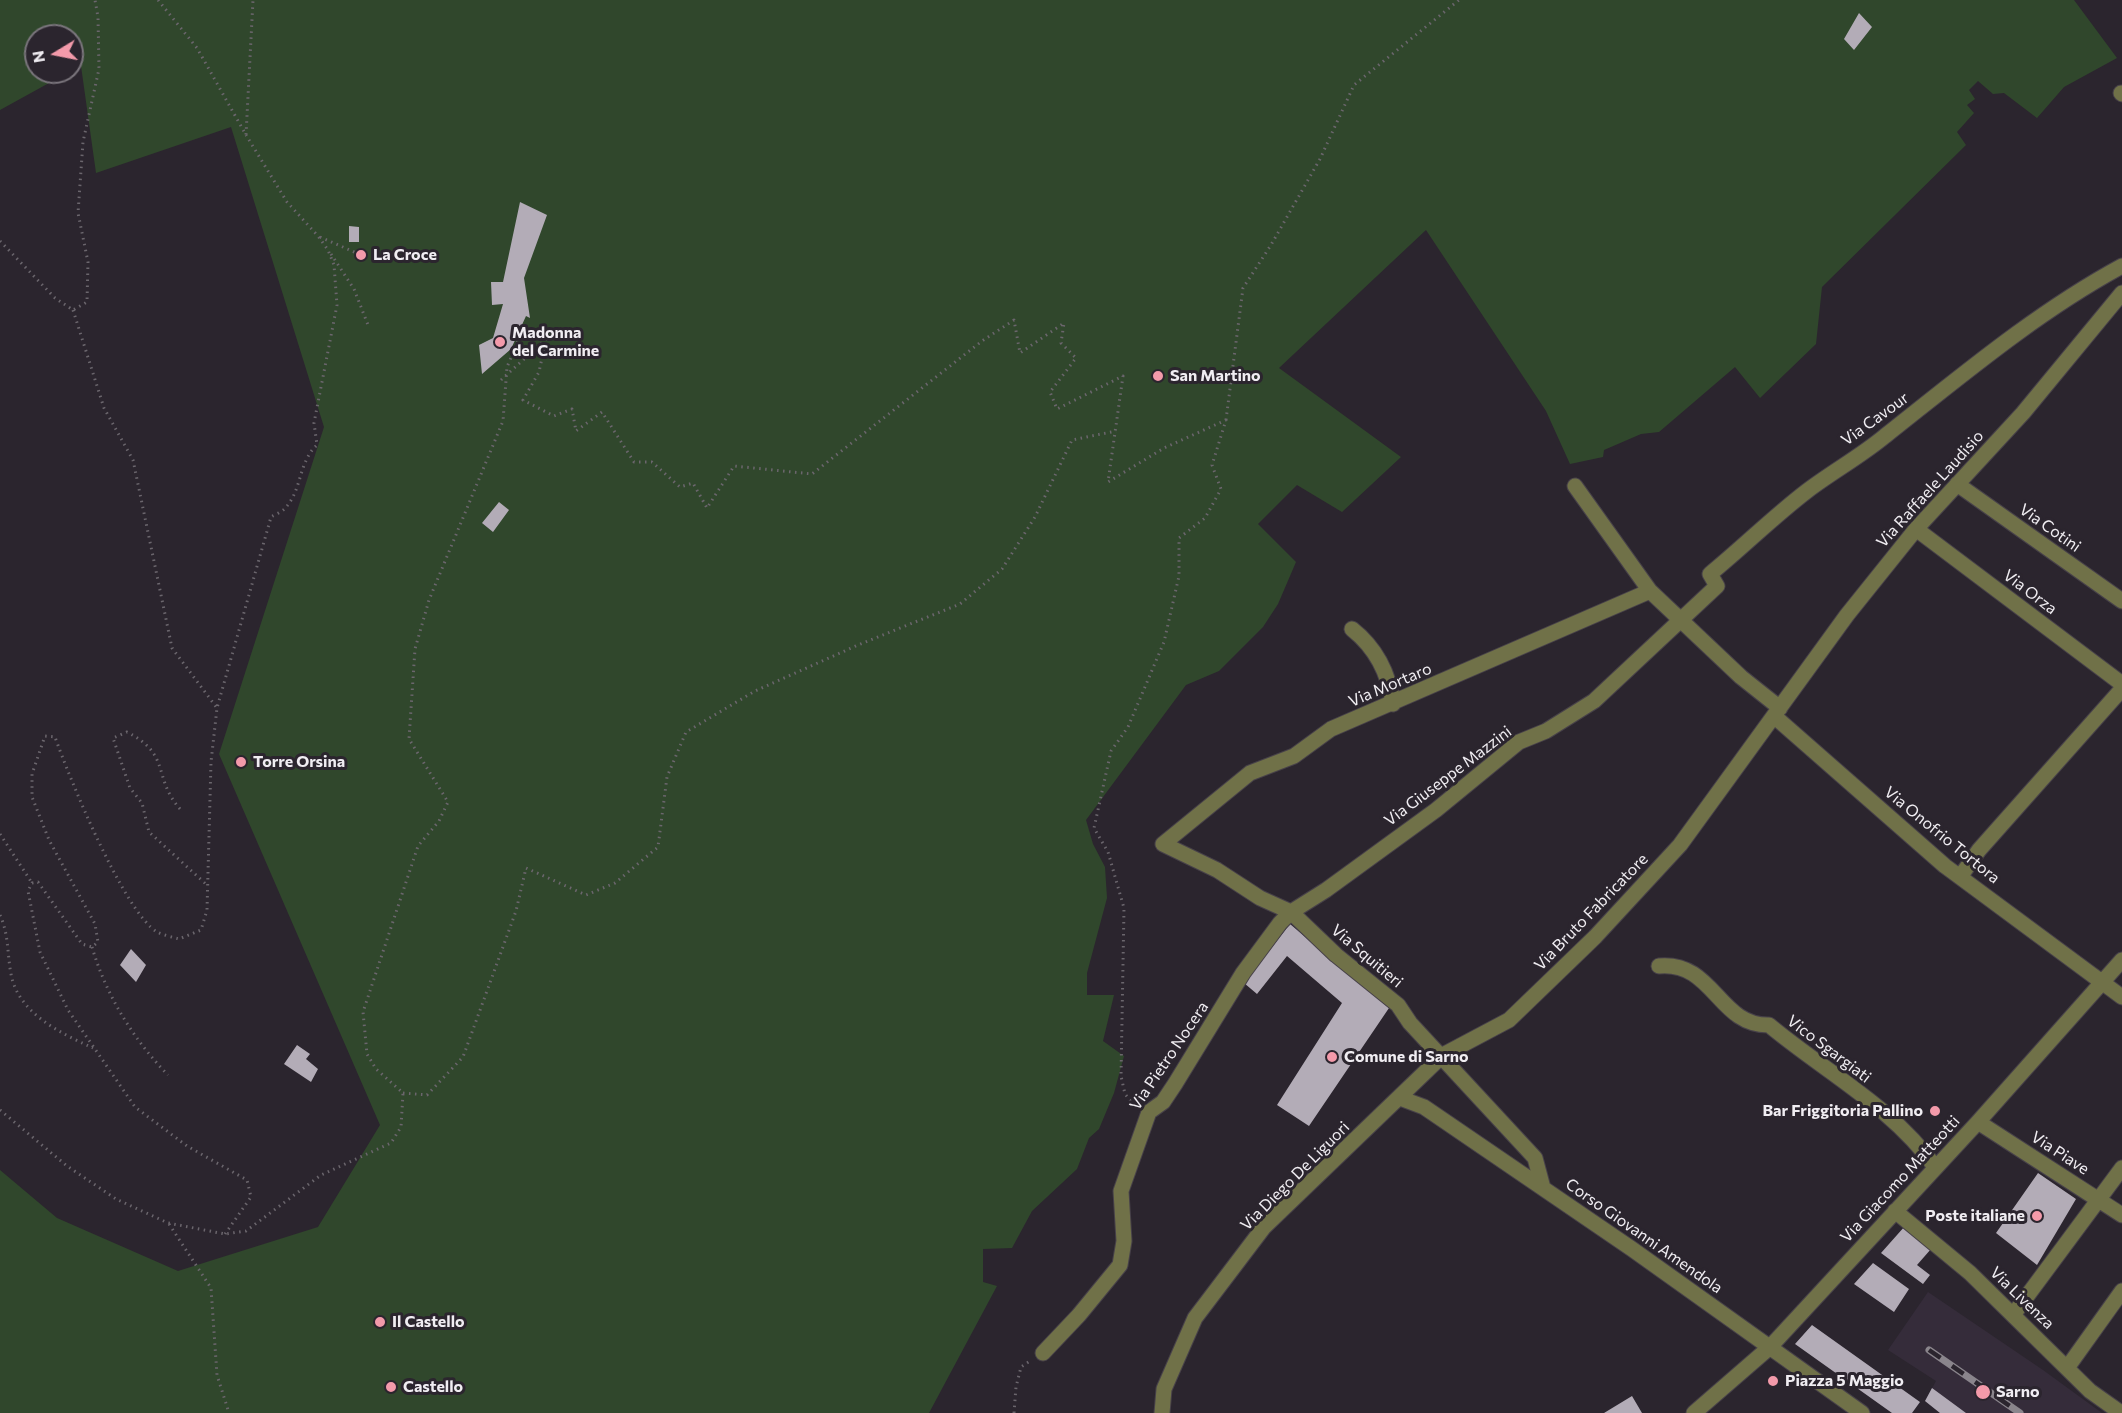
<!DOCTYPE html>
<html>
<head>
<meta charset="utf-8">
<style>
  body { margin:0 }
  #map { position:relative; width:2122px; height:1413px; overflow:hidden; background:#2b252e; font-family:Commissioner,sans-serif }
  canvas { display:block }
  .north { position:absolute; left:24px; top:24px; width:60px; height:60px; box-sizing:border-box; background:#2b252e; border:2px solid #7a757c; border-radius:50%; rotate:260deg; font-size:16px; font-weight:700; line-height:24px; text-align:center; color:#f0edf2 }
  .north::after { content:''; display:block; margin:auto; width:21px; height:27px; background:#f39aaa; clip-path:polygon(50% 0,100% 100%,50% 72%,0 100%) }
</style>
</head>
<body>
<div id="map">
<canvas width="2122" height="1413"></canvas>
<div class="north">N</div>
</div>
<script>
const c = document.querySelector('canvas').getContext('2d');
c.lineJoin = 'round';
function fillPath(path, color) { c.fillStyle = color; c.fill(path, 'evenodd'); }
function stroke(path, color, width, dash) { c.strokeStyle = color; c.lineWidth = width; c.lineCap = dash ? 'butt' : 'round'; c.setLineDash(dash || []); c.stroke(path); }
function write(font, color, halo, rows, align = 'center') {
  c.font = font + ' Commissioner,sans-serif'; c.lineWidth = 6; c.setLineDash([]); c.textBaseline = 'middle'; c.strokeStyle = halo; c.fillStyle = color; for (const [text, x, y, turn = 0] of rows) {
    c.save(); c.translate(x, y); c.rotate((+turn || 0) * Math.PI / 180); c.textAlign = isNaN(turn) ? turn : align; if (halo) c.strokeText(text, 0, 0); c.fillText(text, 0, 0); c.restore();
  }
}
fillPath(new Path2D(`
  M1928,1292L2043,1370L2102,1413H1940L1925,1401L1936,1381L1888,1350Z`), '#352c3a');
fillPath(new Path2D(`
  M0,0H2074L2117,58L2064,87L2037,118L2004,93L1993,94L1978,81L1969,90L1975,99L1967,105L1974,113L1957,132L1966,145L1822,287L1816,344L1760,398L1735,367L1659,432L1641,434L1604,450L1603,457L1570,464L1546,411L1426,230L1279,368L1401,457L1342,512L1297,485L1258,524L1296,562L1278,604L1263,627L1219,671L1186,685L1086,820L1093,844L1105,867L1107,898L1087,973V995H1114L1103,1041L1124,1056L1114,1093L1099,1129L1089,1138L1077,1169L1032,1211L1012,1248L983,1249V1282L997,1286L929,1413H0V1170L57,1218L178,1271L318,1227L380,1125L219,754L324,427L231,127L96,173L81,66L72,70V36H36V72H69L0,110Z`), '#30472c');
fillPath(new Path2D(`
  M1859,13L1872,27L1854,50L1844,39Z
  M520,202L547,215L524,278L530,318L526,316L511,349L482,374L479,345L493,338L503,304L492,305L491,282H503Z
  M349,226L359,227V242H349Z
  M499,502L509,510L493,532L482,523Z
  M1290,924L1389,1008L1309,1126L1277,1105L1342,1003L1287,956L1257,994L1244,983Z
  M131,949L146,965L136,982L120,965Z
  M297,1045L310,1054L306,1059L318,1069L311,1082L284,1064Z
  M2038,1173L2076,1199L2037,1265L1996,1233Z
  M1905,1226L1931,1249L1917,1265L1930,1275L1923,1284L1881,1253Z
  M1873,1263L1909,1289L1894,1312L1854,1284Z
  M1812,1325L1920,1402L1912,1413H1892L1795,1344Z
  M1932,1388L1966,1413H1940L1925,1401Z
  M1632,1396L1642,1413H1604Z`), '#b3acb7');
const minor = new Path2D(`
  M2121,93L2122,94
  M1957,484L2122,601
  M1575,486L1650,591L1741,677L1780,708
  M1916,529L2122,684
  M1352,629C1376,648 1389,674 1393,704
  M1774,716L1945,866L2122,997
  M1960,877L1979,850L2122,689
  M1659,966C1714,961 1718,1026 1769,1025C1824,1071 1894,1108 1935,1167
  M1400,1098L1424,1107L1632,1249L1862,1413
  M1978,1122L2122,1215
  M1543,1188L1535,1158L1410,1023L1398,1005L1336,955L1291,912L1260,898L1217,870L1163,844L1250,773L1294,756L1331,729L1650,591
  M1895,1211L1970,1273L2090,1391L2121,1413
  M2013,1315L2122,1168
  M1043,1353L1079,1315L1120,1265L1124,1241L1121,1191L1149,1112L1163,1102L1175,1084L1243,973L1280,923L1291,912L1326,890L1436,810L1519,742L1546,731L1594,701L1717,586L1710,574C1743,547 1773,517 1807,491C1832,472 1861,456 1885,436C1961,376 2037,312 2122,266
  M2067,1368L2122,1291
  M1162,1413L1164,1389L1195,1318L1264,1227L1443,1055L1509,1020L1595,937L1680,845L1847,615L1916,529L2023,413L2122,293
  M1694,1413L1770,1347L1978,1122L2122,960`);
stroke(minor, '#474149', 17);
stroke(new Path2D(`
  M158,0L197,48L246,135L253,0
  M320,237L361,255
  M0,241L55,298L73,310L87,302L88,262L78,213L83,142L99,69L98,17L95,0
  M331,254L354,289L368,325
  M73,310L104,408L133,460L172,648L217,708
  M501,380L546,339L539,372L523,400L554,416L572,409L576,431L602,412L634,462H652L680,487L693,483L707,508L734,466L812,474L982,341L1014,320L1020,353L1064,323L1061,343L1076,358L1050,392L1057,409L1123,376L1108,482L1164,448L1226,420L1212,465L1221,489L1205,518L1179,538V576L1164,642L1128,727L1111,751L1094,828L1108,852L1124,908L1121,1076L1125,1094L1134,1105
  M1226,420L1243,288L1271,245L1320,159L1354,85L1459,0
  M180,809C152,777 172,755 127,732L113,738L130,788L142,803L149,832L208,886
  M0,834L32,883
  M0,915C9,935 7,953 11,974C18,1013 60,1033 93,1048
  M92,947C106,995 133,1039 168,1075
  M403,1093L427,1095L463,1057L516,911L526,868L586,895L615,883L658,847L667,777L686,732L755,691L858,645L960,604L1002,569L1035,517L1072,440L1116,431
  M0,1110L67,1166L116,1199L168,1223L225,1234L246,1231L321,1175L391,1143L401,1127L403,1093L376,1069L367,1054L363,1012L418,846L439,821L448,802L409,739L415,649L429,600L503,421L507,367L524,327
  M169,1224L211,1288L217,1375L229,1413
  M225,1234L251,1197L247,1180L187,1146L135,1107L68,1010L40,952L28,891L32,883L38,882L82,944L92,947L98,942L95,924L49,840L32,797V774L45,736L55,737C69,777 124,912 157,932C163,935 172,937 179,939L201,930L207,910L211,762L217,708L271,517C276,514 284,511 287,506C302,488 299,461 317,445L314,423L337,305L334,265L328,250L318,236L287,202L246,135
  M1014,1413L1016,1387L1021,1367L1030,1361`), '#6b666d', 3, [1.5, 4.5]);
stroke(minor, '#707148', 15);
const rail = new Path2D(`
  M1929,1350L2020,1413`);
stroke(rail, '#8a858c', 7);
stroke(rail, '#2b252e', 4.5, [14]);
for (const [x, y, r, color] of [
  [361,255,6,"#f39aaa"],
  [500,342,6,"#f39aaa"],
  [1158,376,6,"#f39aaa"],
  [241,762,6,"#f39aaa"],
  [1332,1057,6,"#f39aaa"],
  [1935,1111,6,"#f39aaa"],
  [2037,1216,6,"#f39aaa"],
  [380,1322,6,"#f39aaa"],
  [1773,1381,6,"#f39aaa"],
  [391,1387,6,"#f39aaa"],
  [1983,1392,8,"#f39aaa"]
]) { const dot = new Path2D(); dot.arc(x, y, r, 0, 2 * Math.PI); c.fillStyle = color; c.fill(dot); stroke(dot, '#2b252e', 2); }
write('bold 16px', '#f0edf2', '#2b252e', [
  ["La Croce",373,255],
  ["Madonna",512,333],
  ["del Carmine",512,351],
  ["San Martino",1170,376],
  ["Torre Orsina",253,762],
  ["Comune di Sarno",1344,1057],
  ["Bar Friggitoria Pallino",1923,1111,"right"],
  ["Poste italiane",2025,1216,"right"],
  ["Il Castello",392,1322],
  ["Piazza 5 Maggio",1785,1381],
  ["Castello",403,1387],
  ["Sarno",1996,1392]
], 'left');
write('16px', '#f0edf2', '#2b252e', [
  ["Via Cavour",1875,419,-36],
  ["Via Raffaele Laudisio",1930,489,-48],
  ["Via Cotini",2050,528,35],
  ["Via Orza",2030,592,37],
  ["Via Mortaro",1390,685,-23],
  ["Via Giuseppe Mazzini",1448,776,-37],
  ["Via Onofrio Tortora",1942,835,39],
  ["Via Bruto Fabricatore",1591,912,-46],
  ["Via Squitieri",1367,956,40],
  ["Vico Sgargiati",1829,1049,37],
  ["Via Pietro Nocera",1169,1056,-56],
  ["Via Piave",2060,1153,33],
  ["Via Diego De Liguori",1295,1176,-45],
  ["Via Giacomo Matteotti",1900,1179,-47],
  ["Corso Giovanni Amendola",1644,1236,35],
  ["Via Livenza",2022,1298,44]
]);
</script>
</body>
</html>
